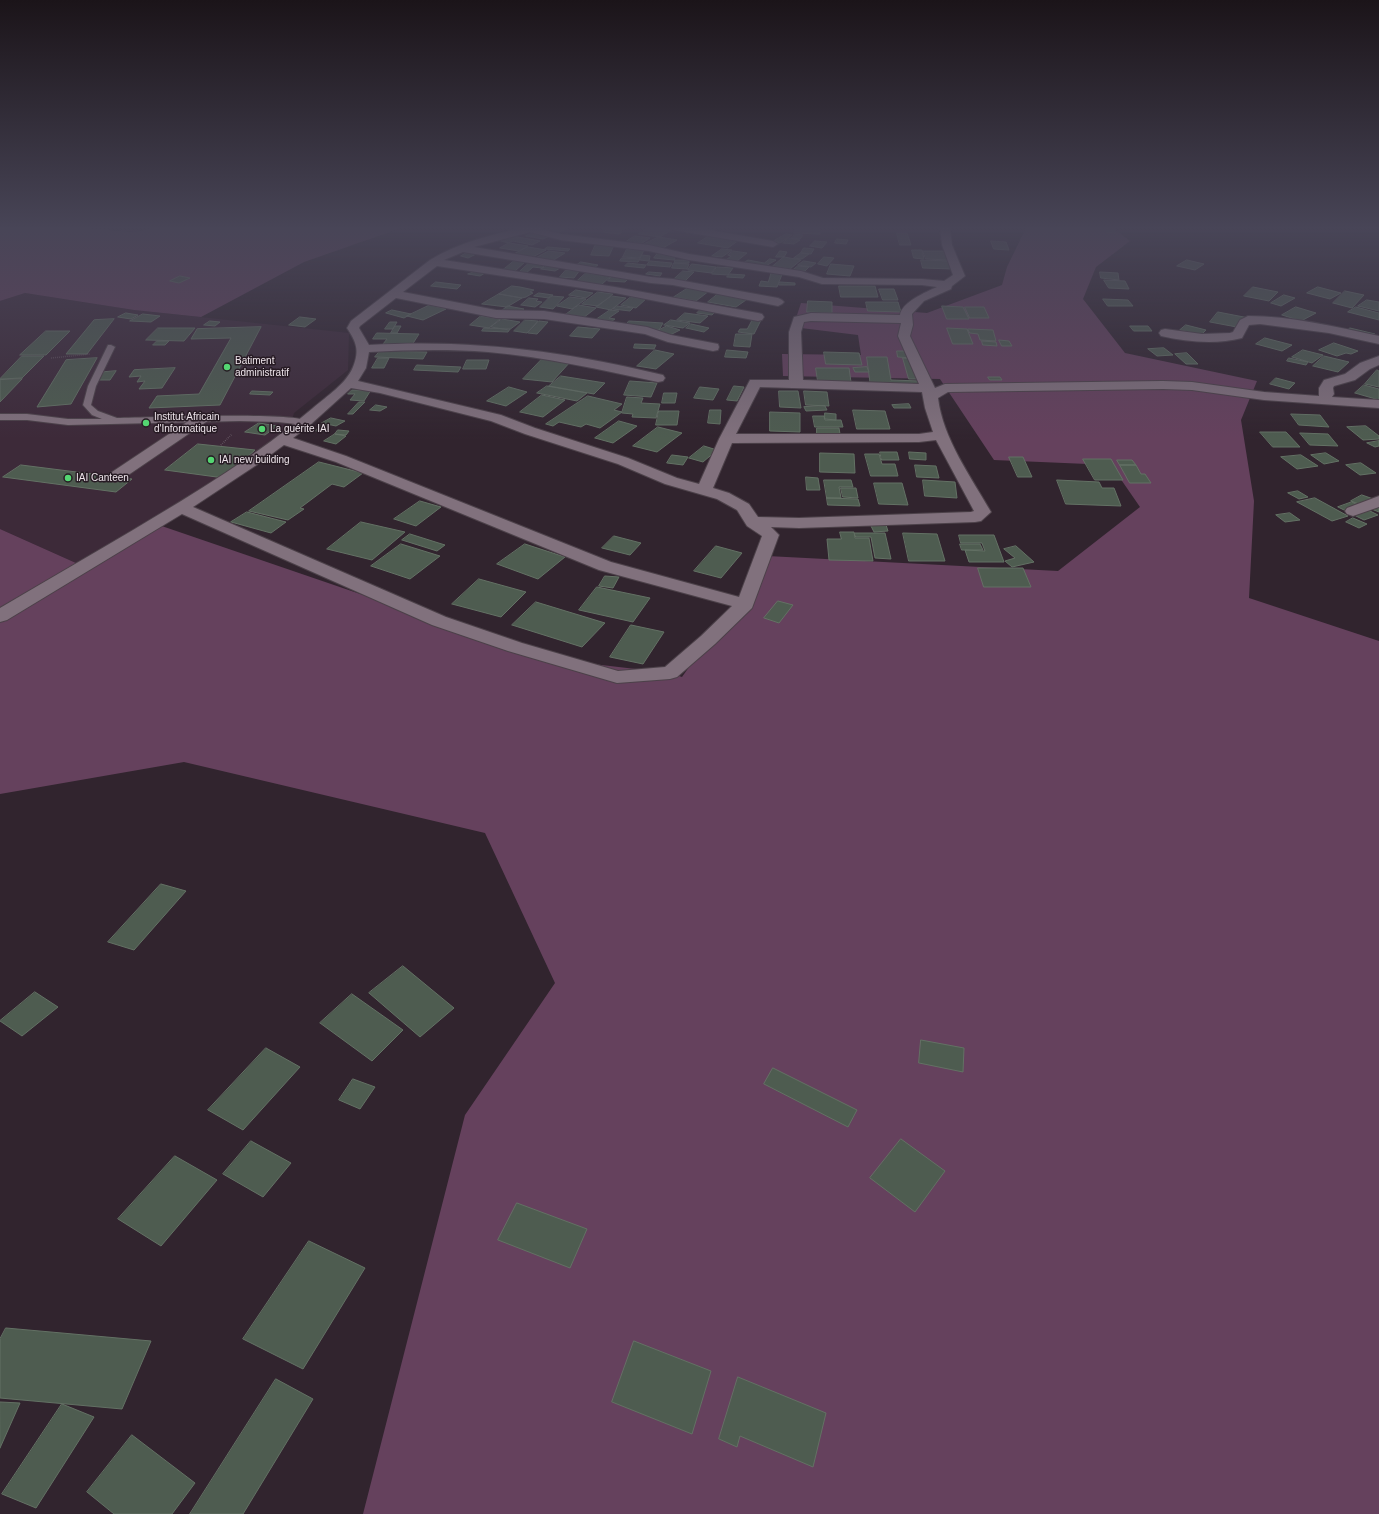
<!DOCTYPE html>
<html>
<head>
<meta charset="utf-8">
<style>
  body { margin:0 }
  canvas { display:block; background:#31242e }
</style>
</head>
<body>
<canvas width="1379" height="1514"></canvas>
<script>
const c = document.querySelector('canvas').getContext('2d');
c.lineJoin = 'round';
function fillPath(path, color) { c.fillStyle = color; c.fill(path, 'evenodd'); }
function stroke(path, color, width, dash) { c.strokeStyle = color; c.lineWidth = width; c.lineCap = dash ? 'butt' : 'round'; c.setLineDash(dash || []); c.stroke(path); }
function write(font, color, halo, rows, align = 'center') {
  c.font = font + ' Helvetica,sans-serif'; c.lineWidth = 3; c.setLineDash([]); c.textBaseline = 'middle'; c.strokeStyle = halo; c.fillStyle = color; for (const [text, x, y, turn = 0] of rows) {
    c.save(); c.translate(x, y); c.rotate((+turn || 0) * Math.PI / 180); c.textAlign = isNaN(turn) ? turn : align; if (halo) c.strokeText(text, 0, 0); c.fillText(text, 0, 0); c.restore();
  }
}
fillPath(new Path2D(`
  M25,293L134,310L349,333L348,370L294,413L288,433L150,522L76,563L0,529V301Z`), '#3d2a39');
fillPath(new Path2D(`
  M0,227H73L134,232L159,227H404L304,262L201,317L134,310L25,293L0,301Z
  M1025,227H1112L1130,241L1096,267L1083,299L1125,353L1257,381L1241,420L1254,501L1249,598L1379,641V1514H363L465,1115L555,983L485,833L184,762L0,794V529L76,563L150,522L550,659L670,673L682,677L767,556L1058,571L1140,507L1111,465L994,460L940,379L783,376L782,354L861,355L858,335L793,327L801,303L927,313L1002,285L1007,267L1024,232Z`), '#65415d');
const building = new Path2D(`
  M557,227L568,229L553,234L544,231Z
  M607,227H627L621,231L604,229Z
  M649,227H651L671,230L660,237L639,234Z
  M1106,227H1114L1115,233L1107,232Z
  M795,229H820V234L794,233Z
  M607,230L622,232L619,234L603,232Z
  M533,233L550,236L543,239L526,236Z
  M897,233H907L911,245H900Z
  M786,234L792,235L780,243L774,241Z
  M795,234L803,235L800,239L792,238Z
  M512,236L540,241L532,245L513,241L509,243L501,241Z
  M635,236L650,238L639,245L624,243Z
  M709,236L739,240L728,248L698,243Z
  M659,237L677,240L661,249L642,245Z
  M789,238L800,240L794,244L783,243Z
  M837,239L848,240L846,244L835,243Z
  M815,241L827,242L822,248L810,246Z
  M991,241L1006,242L1009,250L994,249Z
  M509,243L528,246L519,251L500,248Z
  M596,244L614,245L609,256L591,255Z
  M528,247L546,250L531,258L512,255Z
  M548,247L570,249L568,251L545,249Z
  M804,248L814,249L811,254L801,253Z
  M627,249L644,250L640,258L623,257Z
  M722,249L732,250L722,257L712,256Z
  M912,250H922L924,259L914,258Z
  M549,251L565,253L552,261L536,258Z
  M733,251L747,253L737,261L726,260L731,256L728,255Z
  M780,251L787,252L784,257H776Z
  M923,251H945L949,260L926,259Z
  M468,252L476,254L468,258L461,256Z
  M658,253L677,254L674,260L654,258Z
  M801,253L809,254L802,259L794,258Z
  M642,255L650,256L649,261L640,260Z
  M784,257L801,260L790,269L773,266Z
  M824,257L834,258L827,266L818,264Z
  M622,258L640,259L638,262L620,261Z
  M770,259L776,260L764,267L743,263L748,260L764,263Z
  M675,260H689V263H675Z
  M921,260L950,261L953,269L923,268Z
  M1187,260L1204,264L1195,270L1177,266Z
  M514,261L525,262L515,271L503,270Z
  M650,261L672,263L670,267L647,265Z
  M804,261L816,263L811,267L798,265Z
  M581,262L598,265L591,270L574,267Z
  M529,263L545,265L542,268L533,267L524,275H516Z
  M628,263L646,265L644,268L625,266Z
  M674,263L689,264L687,269L672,268Z
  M692,264L716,267L711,273L688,270Z
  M831,264L854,266L850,276L827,274Z
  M547,266L560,268L555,271L541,269Z
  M798,266L809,267L805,271L793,270Z
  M717,267L733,268L728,275L712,274Z
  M566,270H580L574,278L560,277Z
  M683,271L694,272L683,283L672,281Z
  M772,271L783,272L777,287L759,286L761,281L768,282Z
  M474,272L485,273L480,276L468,274Z
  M649,272L662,273L660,276L646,274Z
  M1100,272L1118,273L1119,280L1101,278Z
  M586,273L611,276L601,285L576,282Z
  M730,274L745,275L743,278L727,277Z
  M180,276L190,278L179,283L170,281Z
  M612,276L629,278L625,282L608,281Z
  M1104,280L1125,281L1129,289L1109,288Z
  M436,282L461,285L457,289L431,286Z
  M780,282L795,283V285H779Z
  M512,286L520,287L534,290L530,292L533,293L526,297L522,298L499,294Z
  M839,286H875L878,297H841Z
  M1253,287L1278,292L1269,301L1244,296Z
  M1318,287L1341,293L1330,299L1307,293Z
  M688,288L709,291L696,301L674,297Z
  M879,289H894L898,300H883Z
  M576,290L593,293L586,298L569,295Z
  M1345,291L1364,295L1352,308L1333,303Z
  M598,292L613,294L598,306L582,304Z
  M539,293L553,295L549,298L534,296Z
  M499,294L522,298L507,307L482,304Z
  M718,294L746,300L736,307L708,302Z
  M1284,295L1295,298L1281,306L1271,303Z
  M551,296L564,297L553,309L540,307Z
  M612,296L626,298L611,310L596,307Z
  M570,297L586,299L572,309L557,306Z
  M631,297L646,299L636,308L621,305Z
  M529,298L538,299L536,301L542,302L535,307L521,305Z
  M1103,299L1128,300L1133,306H1108Z
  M1367,300L1379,302V311L1358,306Z
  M808,301L832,302V313L807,312Z
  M866,302H898L901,312L868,311Z
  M430,305L446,309L423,320L407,316Z
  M579,305L596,308L583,318L565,315Z
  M508,306L524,309L516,315L500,312Z
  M617,306L633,308L630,311L613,309Z
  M942,306L963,307L969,319H947Z
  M965,307H984L989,318H970Z
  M1296,307L1316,313L1301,321L1282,315Z
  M1356,307L1379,313V320L1348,312Z
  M702,308L717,310L712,315L697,313Z
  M392,310L411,314L404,318L386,313Z
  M610,310L619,311L609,318L615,319L609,323L594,321Z
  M1218,312L1249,318L1242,328L1210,322Z
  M126,313L138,315L131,319L118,317Z
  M685,313L708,316L700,323L677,320Z
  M143,314L160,316L151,322L130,321Z
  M481,316L500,319L489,328L470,325Z
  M300,317L316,319L305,327L289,325Z
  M114,319L87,354H66L94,320Z
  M502,319L520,322L509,330L491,327Z
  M753,319L761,320L754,334L738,332L740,329H747Z
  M525,320L538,321L527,333L514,331Z
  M671,320L690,323L683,328L664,325Z
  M210,321L220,322L215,326L204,325Z
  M539,321L548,322L537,334L528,333Z
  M629,321L663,323L659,330L625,327Z
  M390,322H397L393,329H385Z
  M691,324L709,328L704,332L686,328Z
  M1186,325L1206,330L1201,335L1180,330Z
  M395,326H401L397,333H391Z
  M667,326L680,330L670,335L657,331Z
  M1130,326H1148L1152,331H1134Z
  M261,327L220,405L149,408L157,396L199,394L231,338L191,339L197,329Z
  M578,327L600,329L592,338L570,336Z
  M158,328H195L184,341L146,340Z
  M484,328L510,329L508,332L482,331Z
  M947,328L967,329L973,344H953Z
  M1350,328L1375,334L1372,337L1347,332Z
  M968,329L993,330L996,341L980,340L978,334L970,333Z
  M46,331H70L46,355H20Z
  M377,333L419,334L412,345L383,344L387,339H373Z
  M736,334H752L750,347L734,346Z
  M1265,338L1292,345L1282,351L1256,344Z
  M999,340L1009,341L1012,346H1002Z
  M157,341H169L165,345H153Z
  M982,341L996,342L997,346L983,345Z
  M1334,343L1358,351L1351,354L1346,353L1337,356L1319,350Z
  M635,344L656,345L654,349L634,348Z
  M1164,348L1173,355L1157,356L1148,349Z
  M655,350L674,354L656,369L637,366Z
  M727,350L748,352L746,358L725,357Z
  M1303,350L1323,355L1312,363L1292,357Z
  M380,351L427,352L423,359L375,357Z
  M897,351H911L912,358L898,357Z
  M824,352L859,353L862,365L826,364Z
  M1187,353L1198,364H1186L1175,354Z
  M22,356H44L22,378L0,379Z
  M1324,356L1349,362L1338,372L1313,366Z
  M867,357H887L891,380L920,381L922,389L871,387Z
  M97,358L71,404L37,407L66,360Z
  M378,358H389L384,368H372Z
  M543,358L571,361L552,382L523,379Z
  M903,358L915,359L922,379H909Z
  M1289,358L1308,362L1306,365L1287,361Z
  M467,360H489L486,369H463Z
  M417,365L461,367L458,372L414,370Z
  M867,367L869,372H855L853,368Z
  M175,368L162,388L139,389L145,381L137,382L141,376L129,377L134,370Z
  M816,368H849L851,382L818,381Z
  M1377,370L1379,371V387L1365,384Z
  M116,371L110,380H97L104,372Z
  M561,376L605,383L594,394L549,386Z
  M988,377H1000L1002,380H990Z
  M1276,378L1295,383L1289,389L1270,384Z
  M22,379L0,402V380Z
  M630,381L657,383L651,397L624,395Z
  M1364,385L1379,389V400L1355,393Z
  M547,386L587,393L577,401L537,393Z
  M734,386L744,387L737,401L727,400Z
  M509,387L527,392L506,406L487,401Z
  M700,387L719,389L713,400L694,398Z
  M352,390H371L364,401L350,400L355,394H348Z
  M252,391L273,392L270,395L250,394Z
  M779,391H798L801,408L780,407Z
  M804,391L827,392L829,406L806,405Z
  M664,393H677L675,403H662Z
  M542,395L565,400L543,417L520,412Z
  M588,396L622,404L614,410L622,412L600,428L586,424L581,427L559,422L553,426L546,424Z
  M627,397L643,398L641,403L660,404L656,418L632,417L633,414L622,413Z
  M359,402H365L353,414H348Z
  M909,404L911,408H894L892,405Z
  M376,405L387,407L380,411L370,410Z
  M825,406L827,410L806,411L804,407Z
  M710,410H721L720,424L708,423Z
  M853,410L885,411L890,429H857Z
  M659,411H679L677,425H656Z
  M770,412L800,413V432L770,431Z
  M825,413L836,414V420L825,419Z
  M1291,414L1320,415L1329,427L1299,425Z
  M813,416H824L825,420H841L843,427H815Z
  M331,418L345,421L336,426L322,423Z
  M619,421L637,426L613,443L595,438Z
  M259,423L277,426L265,435L245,432Z
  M320,425H330L326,431H316Z
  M1366,426L1379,436V439L1363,440L1347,427Z
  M658,427L682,433L657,452L633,446Z
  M817,428H839L840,434H817Z
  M338,430L349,431L346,435L335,434Z
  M1260,432H1286L1300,447H1273Z
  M1300,433L1328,434L1338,446L1310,445Z
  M335,434L346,436L336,444L324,441Z
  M1379,441V446L1375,447L1367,443Z
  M198,444L255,450L224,478L165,470Z
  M704,446L717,450L703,462L689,458Z
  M880,452H897L899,460H882Z
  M909,452L926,453V460L910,459Z
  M820,453L854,454L855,473L820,472Z
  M1326,453L1339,461L1324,464L1311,455Z
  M865,454H879L882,464H895L898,476H871Z
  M672,455L688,457L683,465L667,463Z
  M1301,455L1318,466L1297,469L1281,457Z
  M1009,457H1023L1032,477H1018Z
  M1083,459H1111L1123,480H1095Z
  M1117,460H1132L1136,465H1120Z
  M319,462L363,473L344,487L332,484L300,508L304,509L288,520L249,511Z
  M1361,463L1376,473L1360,475L1346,465Z
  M21,465L132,479L116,492L3,477Z
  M915,465L936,466L939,478L917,477Z
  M1120,465H1136L1141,474H1145L1151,483H1130Z
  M806,477L818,478L820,490H807Z
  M824,480H851L853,487H839L841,498H827Z
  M923,480L955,482L957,498L925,496Z
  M1057,480L1099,482L1102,488H1114L1121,506L1066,504Z
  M874,483H902L908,505L879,504Z
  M841,488H856L858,498L843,497Z
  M1298,491L1308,497L1299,499L1288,493Z
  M1362,495L1379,501V512L1351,501Z
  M827,498L858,499L860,506L828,505Z
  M1315,498L1348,516L1332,521L1297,502Z
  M420,501L441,507L416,526L394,519Z
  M1352,502L1378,515L1364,520L1338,507Z
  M247,512L286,522L271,533L231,522Z
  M1290,513L1300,520L1285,522L1276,515Z
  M1353,518L1367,524L1359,528L1346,522Z
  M361,522L405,532L372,560L327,549Z
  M886,525L888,531L874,532L871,526Z
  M840,532H854L855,538H869L873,561L829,560L827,539H841Z
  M855,533H885L891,559L875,558L871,537H856Z
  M903,533L937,534L945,561H909Z
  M410,534L445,545L437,551L402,540Z
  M959,535H994L1004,562H969L965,550L985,551L982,543H961Z
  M614,536L641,543L630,555L602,548Z
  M401,544L440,556L410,579L371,566Z
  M525,544L565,557L538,579L497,564Z
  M960,544H980L983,550H962Z
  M716,546L742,553L721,578L694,571Z
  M1016,546L1034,562L1012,567L1005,561L1015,558L1004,549Z
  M978,568H1023L1031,587H984Z
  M605,576L619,577L613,588L599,586Z
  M479,579L526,592L501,617L452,604Z
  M597,587L650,598L633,622L579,610Z
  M778,601L793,605L779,623L764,618Z
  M536,602L605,623L582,647L512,625Z
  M631,625L664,632L643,664L610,657Z
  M161,884L186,891L134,950L108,942Z
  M403,966L454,1008L420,1037L369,993Z
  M35,992L58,1007L22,1036L0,1021Z
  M352,994L403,1030L372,1061L320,1023Z
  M921,1040L964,1048L963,1072L919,1063Z
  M266,1048L300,1067L243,1130L208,1110Z
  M773,1068L857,1110L848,1127L764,1084Z
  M353,1079L375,1087L360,1109L339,1100Z
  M901,1139L945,1171L915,1212L870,1178Z
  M251,1141L291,1163L263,1197L223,1174Z
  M175,1156L217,1180L161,1246L118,1219Z
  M517,1203L587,1229L570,1268L498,1240Z
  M309,1241L365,1268L303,1369L243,1339Z
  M6,1328L151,1341L122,1409L0,1398V1339Z
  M634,1341L711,1371L692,1434L612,1402Z
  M738,1377L826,1413L813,1467L740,1436L737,1447L719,1439Z
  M276,1379L313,1399L243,1514H190Z
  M0,1402L20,1403L0,1448Z
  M62,1404L94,1417L36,1508L2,1494Z
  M132,1435L195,1483L172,1514H114L87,1492Z`);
fillPath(building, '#4e5c50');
stroke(building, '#637164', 1);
const lane = new Path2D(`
  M108,345H111L115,347L96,386L91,405L98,411L117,418C143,418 297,411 309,422L305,425L278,422L240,421L68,425L27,420H0V414H27L68,419H102L92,415L83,405L88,386Z`);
const street = new Path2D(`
  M525,227H542L541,229L561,234L649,245L689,254L801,271L823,278L922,279L944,281L953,275L942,245L940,227H950L952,245L965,276L952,286L951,289L924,301L912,314L913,325L910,336L935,388L945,384L1163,381L1192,382L1264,392L1319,396V388L1324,380L1345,374L1360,363L1379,356V365L1370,369L1355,380L1334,386L1333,388L1334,394L1332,397L1379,400V408L1264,400L1192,390L1163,389L948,392L938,398C943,439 971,477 991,512L981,521L975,522L799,528L771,527L779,535L752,608L715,644L677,677L670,679L617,683L508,651L432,625L182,514L7,620L0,622V608C44,582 89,556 133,530C195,493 258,455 313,408C327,396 346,384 353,367C360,350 356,342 347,328L351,321L430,260C459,242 492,235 525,227ZM530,232L561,240L649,251L689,260L799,277L822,284L922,285L937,287C926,292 902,302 900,315L811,313L794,317L789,332V380H750L719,439L699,484L677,478L628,458L535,428L501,415L358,381L366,368L369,352C409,350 448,349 488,352C545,357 602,370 658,382L663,381L665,378L663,375C564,351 471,339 369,345L359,328L360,326L396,298L496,318L544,319L645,334L668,342L713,351L718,350L719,347L718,344L671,335L647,327L544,311L496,310L403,292L437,266L615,293L758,321L762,320L764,317L762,314L758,313L615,287L444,260L463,252L651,283L673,285L778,306L782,304L784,302L782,300L778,298L673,279L651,277L474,247ZM811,321L901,323L898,336L919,384L803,380L801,332L804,322ZM760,387L922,392L925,408L933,432L919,434H736ZM351,388L380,393L491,421L525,434L618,464L665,484L717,499L737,510L747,526L762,536L739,597L611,562L346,456L293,438L310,425ZM936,440L974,511L971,512L799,518L758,517L749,504L729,493L713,488L732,443L919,442ZM284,445L336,462L599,570L732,606L701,636L665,667L618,671L522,643L446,617L193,507L258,464Z
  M669,227H692L773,241L778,244L773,247L674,230Z
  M1248,316C1292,316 1336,327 1379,336V344L1329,333L1260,324L1249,325L1242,338C1215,345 1188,342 1161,336L1159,333L1161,330L1165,329L1202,334L1230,333L1233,332L1240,320Z
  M201,415L206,416L208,419L206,422L121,480L115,482L109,480L107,477L109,474L196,416Z
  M1379,496V507L1353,516L1347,514L1345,511L1347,508Z`);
stroke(lane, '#4c4149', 2);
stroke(street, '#4c4149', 2);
stroke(new Path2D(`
  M51,358L90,354
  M221,445L232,434`), '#7a6e77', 1.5, [0.5, 1.5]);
fillPath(lane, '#81717d');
fillPath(street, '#81717d');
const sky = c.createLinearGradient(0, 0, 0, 439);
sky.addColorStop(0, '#1b1419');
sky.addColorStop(0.52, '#484557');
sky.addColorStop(1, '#48455700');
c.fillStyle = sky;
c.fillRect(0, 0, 1379, 439);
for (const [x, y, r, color] of [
  [227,367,4,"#54d672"],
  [146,423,4,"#54d672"],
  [262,429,4,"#54d672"],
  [211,460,4,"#54d672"],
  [68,478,4,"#54d672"]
]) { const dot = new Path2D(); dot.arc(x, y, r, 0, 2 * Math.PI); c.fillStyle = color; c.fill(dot); stroke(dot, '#271b24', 1.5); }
write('10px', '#ede4ea', '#271b24', [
  ["Batiment",235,361],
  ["administratif",235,373],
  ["Institut Africain",154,417],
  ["d'Informatique",154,429],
  ["La guérite IAI",270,429],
  ["IAI new building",219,460],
  ["IAI Canteen",76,478]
], 'left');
</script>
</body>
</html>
